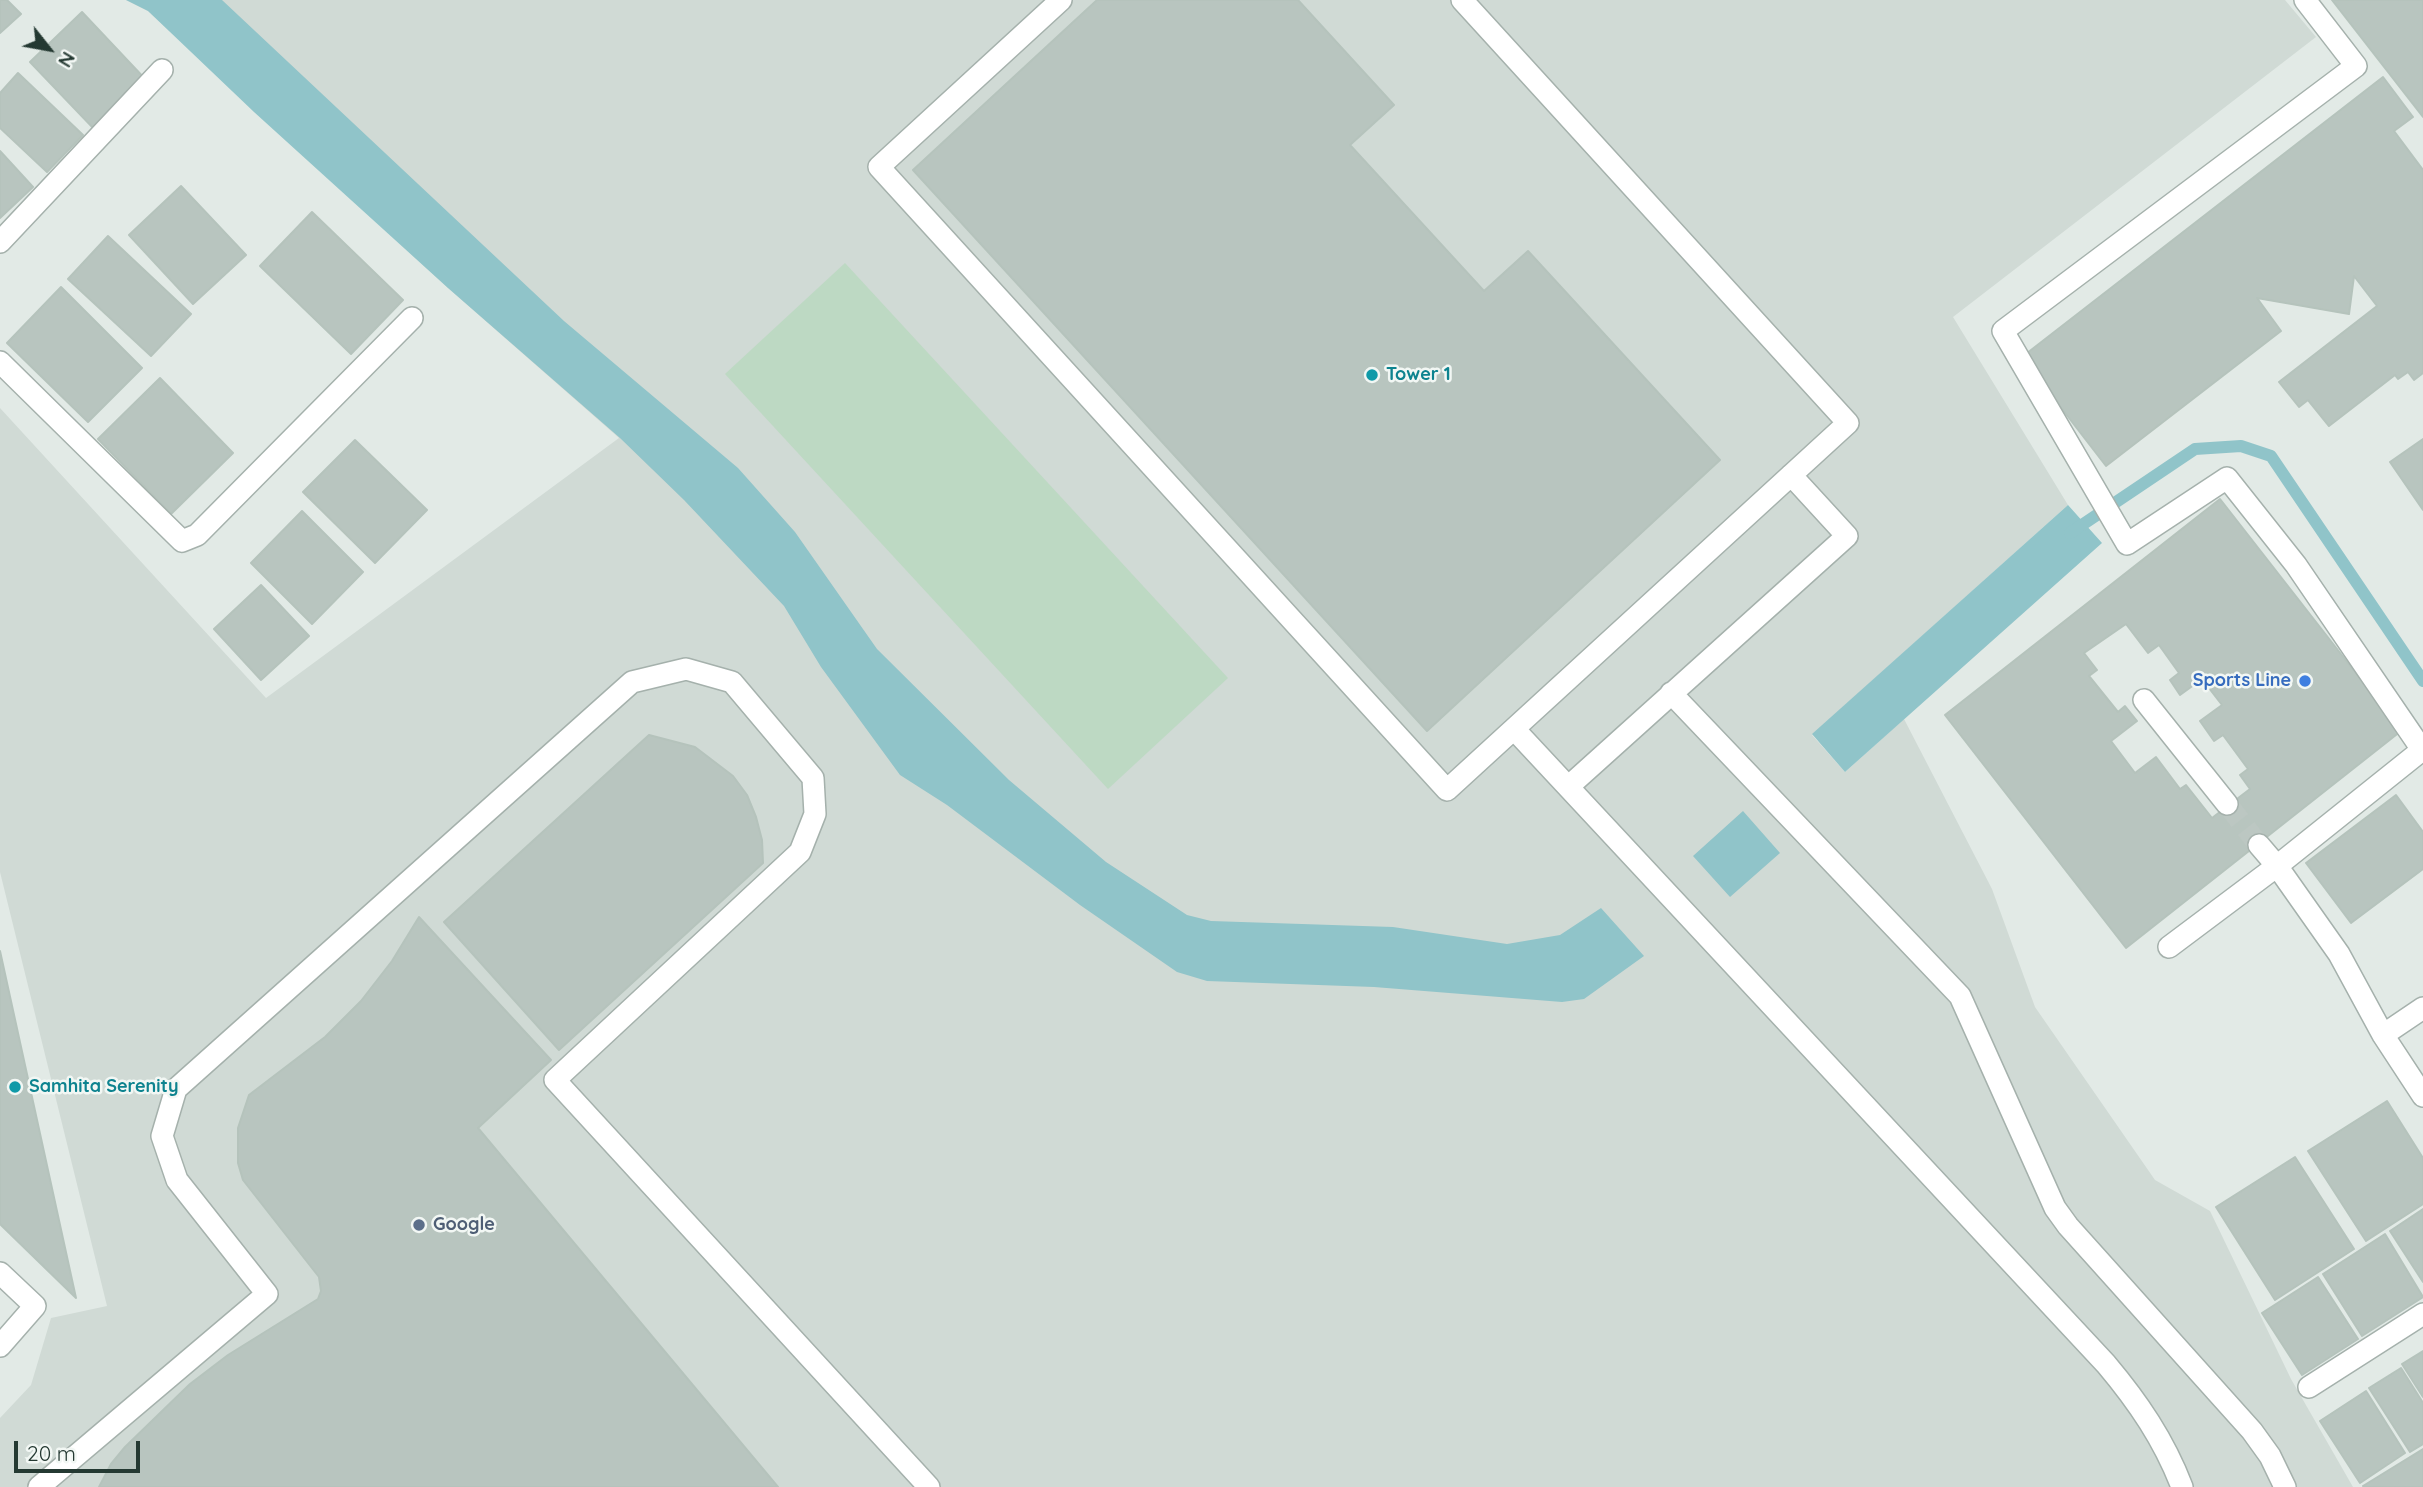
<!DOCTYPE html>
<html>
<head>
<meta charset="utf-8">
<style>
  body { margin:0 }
  #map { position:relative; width:2423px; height:1487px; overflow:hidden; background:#e2eae6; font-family:Quicksand,sans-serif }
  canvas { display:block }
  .north { position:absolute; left:14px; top:14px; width:70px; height:70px; -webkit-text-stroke:5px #f2f7f4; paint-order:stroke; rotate:121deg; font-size:19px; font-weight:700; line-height:28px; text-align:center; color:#243932 }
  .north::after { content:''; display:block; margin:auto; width:24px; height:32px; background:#243932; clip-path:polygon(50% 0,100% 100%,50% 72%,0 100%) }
  .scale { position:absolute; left:14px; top:1441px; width:126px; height:32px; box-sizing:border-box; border:4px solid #243932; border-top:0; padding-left:9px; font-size:21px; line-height:24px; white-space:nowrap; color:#243932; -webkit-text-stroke:5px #f2f7f4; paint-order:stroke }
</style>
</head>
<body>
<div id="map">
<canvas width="2423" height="1487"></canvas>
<div class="north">N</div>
<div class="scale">20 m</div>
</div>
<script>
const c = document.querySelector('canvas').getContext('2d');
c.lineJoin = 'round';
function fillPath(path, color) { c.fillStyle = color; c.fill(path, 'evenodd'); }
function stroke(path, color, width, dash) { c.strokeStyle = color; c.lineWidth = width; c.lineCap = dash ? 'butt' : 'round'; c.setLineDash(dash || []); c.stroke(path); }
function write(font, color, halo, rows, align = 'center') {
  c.font = font + ' Quicksand,sans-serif'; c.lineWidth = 5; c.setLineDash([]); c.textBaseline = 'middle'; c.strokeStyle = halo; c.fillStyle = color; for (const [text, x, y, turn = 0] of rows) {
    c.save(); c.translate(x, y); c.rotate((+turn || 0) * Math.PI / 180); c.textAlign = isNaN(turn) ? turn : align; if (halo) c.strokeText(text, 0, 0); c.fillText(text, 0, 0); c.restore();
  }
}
fillPath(new Path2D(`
  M126,0H2285L2316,37L1953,317L2068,505L1812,735L1845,772L1904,719L1992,889L2035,1007L2155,1180L2210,1211L2291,1379L2353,1487H0V1418L31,1385L51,1318L107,1306L0,872V408L266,698L619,438L448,288L148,11Z`), '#d0dad5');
fillPath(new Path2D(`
  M845,263L1228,678L1108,789L725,374Z`), '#bdd9c3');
fillPath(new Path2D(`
  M126,0H222L564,321L738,468L795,532L877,649L1009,780L1106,862L1187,915L1211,921L1393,927L1507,944L1560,935L1601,908L1644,956L1584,999L1562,1002L1374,987L1207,981L1177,972L1080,905L947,805L900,775L821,667L784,606L684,500L620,438L448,288L254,112L148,11Z
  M2068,505L2102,543L1845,772L1812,734Z
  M1743,811L1780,853L1730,897L1693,856Z`), '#90c4c9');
stroke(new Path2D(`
  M2070,533L2195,449L2241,446L2271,456L2423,681`), '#90c4c9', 12);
const building = new Path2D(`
  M0,0H7L21,14L0,33Z
  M1097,0H1298L1394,105L1350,145L1484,291L1528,251L1720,460L1427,731L913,170Z
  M2332,0H2423V117Z
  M82,12L147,81L96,131L30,62Z
  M18,73L83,135L47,172L0,128V93Z
  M2383,77L2413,117L2394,131L2423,170V373L2414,380L2408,372L2398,379L2395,375L2329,426L2308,400L2299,407L2279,382L2377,306L2354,276L2349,314L2257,298L2281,331L2106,466L2022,357Z
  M0,151L33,187L0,218Z
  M181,186L246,255L193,304L129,235Z
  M312,212L403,300L351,354L260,266Z
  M108,236L191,314L151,356L68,279Z
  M61,287L142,368L88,422L7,343Z
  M160,378L233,453L171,514L98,439Z
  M2423,439V510L2390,462Z
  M355,440L427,510L375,563L303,492Z
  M2220,499L2401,731L2126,948L1945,715ZM2126,624L2148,653L2159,645L2179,673L2170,680L2180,695L2202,679L2222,705L2200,721L2214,741L2223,735L2248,769L2240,775L2250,789L2212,818L2186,785L2180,789L2156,757L2135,773L2111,741L2137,721L2125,706L2118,712L2089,676L2097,670L2084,653Z
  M302,511L363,572L312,624L251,563Z
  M261,585L309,636L261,680L214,629Z
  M649,735L695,747L733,776L747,795L756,817L762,840L763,863L559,1050L444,922Z
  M2396,795L2423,832V869L2351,923L2306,863Z
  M419,917L551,1060L478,1128L778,1487H99L111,1464L125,1447L190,1384L228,1355L318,1299L321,1291L319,1277L243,1180L238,1163V1128L249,1095L325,1037L361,1001L392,961Z
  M0,951L76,1298L0,1224Z
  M2387,1101L2423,1158V1204L2366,1241L2308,1151Z
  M2295,1157L2354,1249L2275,1300L2216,1207Z
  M2423,1209V1282L2390,1231Z
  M2385,1234L2423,1297L2362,1336L2323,1274Z
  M2318,1277L2358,1339L2302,1375L2262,1313Z
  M2423,1351V1397L2402,1364Z
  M2401,1368L2423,1403V1444L2410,1452L2369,1388Z
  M2366,1391L2405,1453L2360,1483L2320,1421Z
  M2423,1449V1487H2364L2363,1486Z`);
fillPath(building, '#b8c5bf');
stroke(building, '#b5c3bc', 2);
stroke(new Path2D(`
  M2227,804L2259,845`), '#bcc7c2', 21, [21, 10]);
const minor = new Path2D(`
  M1061,0L879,167L1447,790L1848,423L1462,0
  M2305,0L2356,66L2003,331L2127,544L2227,478L2296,565L2423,751
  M0,242L162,70
  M0,362L182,541L197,535L412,318
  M1671,693L1960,996L2055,1208L2068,1226L2252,1431L2270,1456L2285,1487
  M2144,700L2227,804
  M1514,729L2106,1364C2138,1402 2164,1440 2182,1487
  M1568,787L1847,536L1791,475
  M2259,845L2277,866L2422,750
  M2169,947L2277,866L2339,954L2383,1035L2423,1096
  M2383,1035L2423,1008
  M0,1273L35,1306L0,1346
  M2309,1387L2423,1314
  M39,1487L267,1294L177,1180L162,1136L176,1089L632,682L686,669L732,682L813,778L815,814L800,852L555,1080L929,1487`);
stroke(minor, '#a5b1ac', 24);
stroke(minor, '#fff', 21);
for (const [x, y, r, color] of [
  [1372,375,7,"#0f9aa8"],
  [2305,681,7,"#3f7fe0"],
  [15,1087,7,"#0f9aa8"],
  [419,1225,7,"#5c6f8a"]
]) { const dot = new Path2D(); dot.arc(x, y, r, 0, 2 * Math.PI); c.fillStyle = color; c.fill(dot); stroke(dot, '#f2f7f4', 2.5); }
write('bold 18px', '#0d838f', '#f2f7f4', [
  ["Tower 1",1386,375],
  ["Samhita Serenity",29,1087]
], 'left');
write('bold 18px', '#366cbe', '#f2f7f4', [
  ["Sports Line",2291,681]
], 'right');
write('bold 18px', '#4e5e75', '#f2f7f4', [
  ["Google",433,1225]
], 'left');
</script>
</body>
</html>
